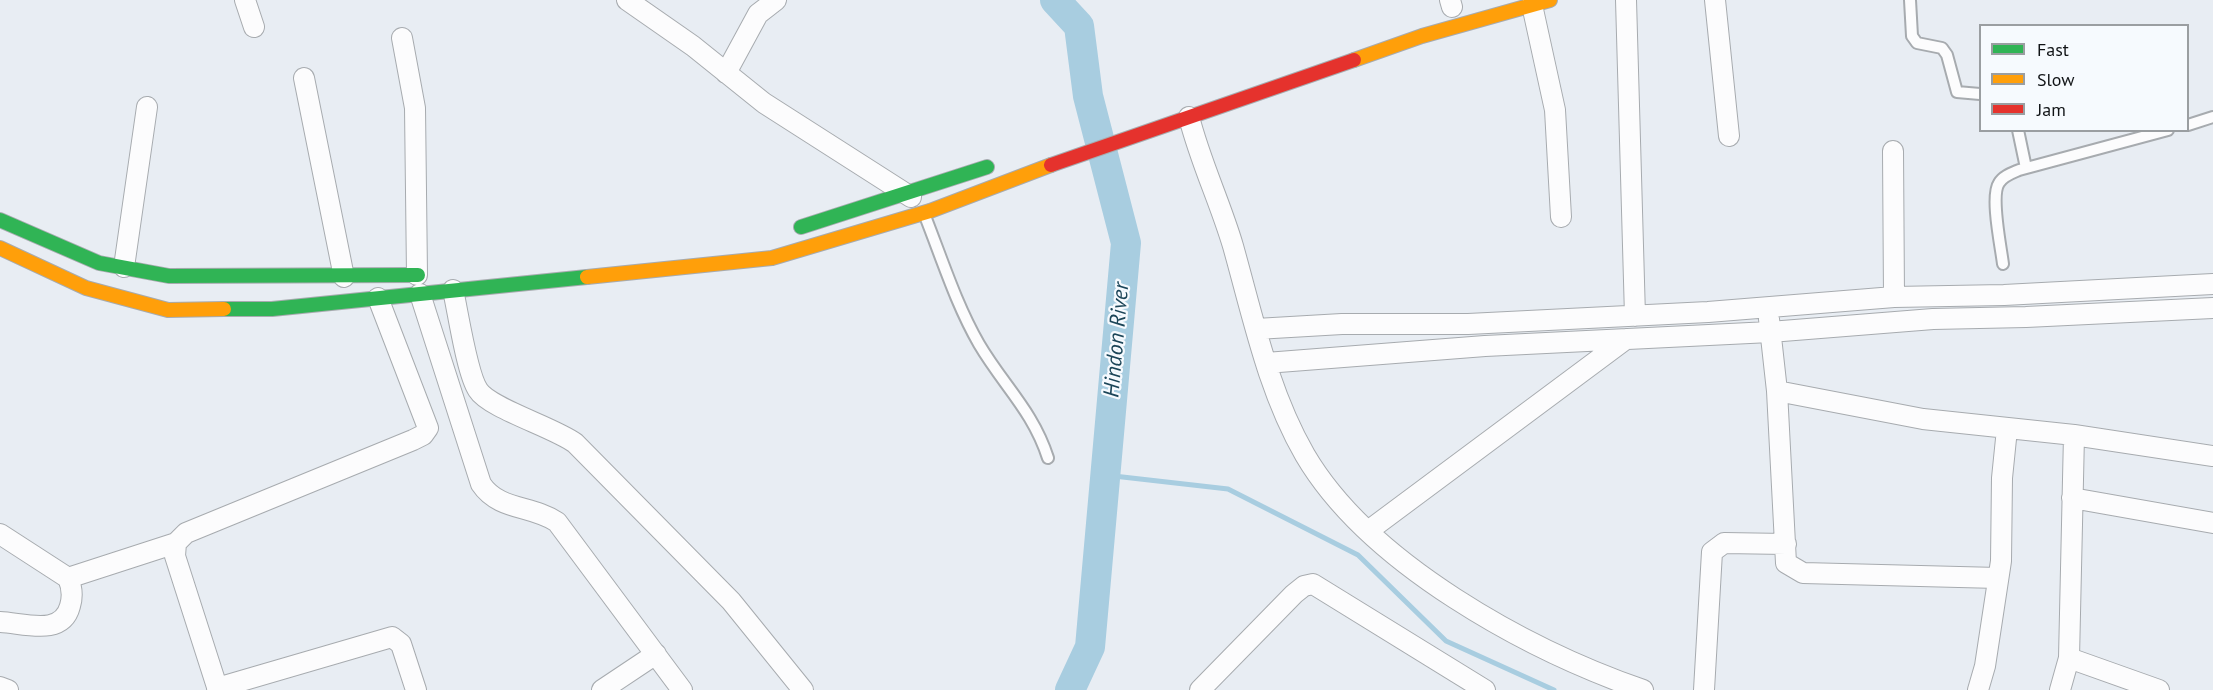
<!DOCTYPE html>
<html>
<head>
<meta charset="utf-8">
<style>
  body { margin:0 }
  #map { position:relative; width:2213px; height:690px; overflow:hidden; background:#e8edf3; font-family:"PT Sans",sans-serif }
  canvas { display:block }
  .legend { position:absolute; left:1979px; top:24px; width:210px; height:108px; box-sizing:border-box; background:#f6fafe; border:2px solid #9a9ea1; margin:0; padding:8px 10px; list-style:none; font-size:18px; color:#101316 }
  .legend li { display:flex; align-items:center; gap:12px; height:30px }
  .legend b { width:30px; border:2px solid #9a9ea1 }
</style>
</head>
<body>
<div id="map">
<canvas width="2213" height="690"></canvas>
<ul class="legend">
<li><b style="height:8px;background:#30b455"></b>Fast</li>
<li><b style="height:8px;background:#ff9f0a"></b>Slow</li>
<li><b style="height:8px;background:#e5322d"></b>Jam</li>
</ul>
</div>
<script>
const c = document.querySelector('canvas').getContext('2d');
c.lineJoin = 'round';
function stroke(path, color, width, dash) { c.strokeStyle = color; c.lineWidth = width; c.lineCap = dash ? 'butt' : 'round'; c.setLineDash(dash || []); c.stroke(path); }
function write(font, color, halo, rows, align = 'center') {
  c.font = font + ' "PT Sans",sans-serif'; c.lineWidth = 4.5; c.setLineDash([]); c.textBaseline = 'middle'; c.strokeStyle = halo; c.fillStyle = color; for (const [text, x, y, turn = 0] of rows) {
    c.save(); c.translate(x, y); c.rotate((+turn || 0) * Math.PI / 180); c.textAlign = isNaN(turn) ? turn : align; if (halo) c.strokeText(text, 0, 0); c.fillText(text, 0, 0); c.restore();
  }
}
stroke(new Path2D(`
  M1105,475L1228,489L1358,555L1446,641L1554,690`), '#a8cde0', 5);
stroke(new Path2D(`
  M1055,0L1079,26L1088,96L1126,243L1090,647L1070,690`), '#a8cde0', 30);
const lane = new Path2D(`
  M1910,0L1912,36L1917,43L1942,48L1947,55L1957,92L1980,94
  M2188,125L2213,117
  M2018,130L2026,168
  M925,216C942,259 956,304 979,344C1003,385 1033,411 1048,458
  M2003,264C2001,247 1990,196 1999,183C2003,176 2012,173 2019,170L2168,130`);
const street = new Path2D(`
  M245,0L254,27
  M627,0L693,46L764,103L911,197
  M1450,0L1452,7
  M1626,0L1635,316
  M1715,0L1729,136
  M1532,5L1555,110L1561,217
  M402,38L415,108L417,275
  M726,73L758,14L776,0
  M304,78L344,277
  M1189,117C1200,161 1220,202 1233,246C1253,317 1268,391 1305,455C1369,564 1528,650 1643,690
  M1893,151L1894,297
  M124,267L147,107
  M453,290C458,312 467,374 478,390C489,408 553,427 575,443L731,601L803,690
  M420,294L481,484C499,511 532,505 557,522L682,690
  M1769,319L1777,391
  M1256,329L1342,324H1468L1708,312L1894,297L2004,295L2213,284
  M1266,363L1485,346L1770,332L1933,319L2026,317L2213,308
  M2072,498L2213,523
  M1368,531L1626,339
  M0,534L68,578C72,587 73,596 70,606C62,637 24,623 0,622
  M68,578L176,543
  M1998,578L1803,573L1786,563L1777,391L1923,419L2074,435L2213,456
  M2069,658L2159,690
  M0,687L8,690
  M217,688L392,637L401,644L416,690
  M218,690L175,556L176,543L186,533L413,440L423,435L428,428L378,298
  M602,690L656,654
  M1200,690L1294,594L1304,586L1313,584L1485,690
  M1704,690L1712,552L1724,543L1786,544
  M1978,690L1985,666L2001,561L2002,478L2007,429
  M2060,690L2069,658L2074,435`);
const fast = new Path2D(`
  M0,220L99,263L169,276L418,275
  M801,227L987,167
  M224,309H272L587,277`);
const slow = new Path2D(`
  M1354,60L1422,36L1550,0
  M0,248L86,288L168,310L224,309
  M587,277L772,258L930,211L1051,165`);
const jam = new Path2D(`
  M1051,165L1354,60`);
stroke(lane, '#a7abaf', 14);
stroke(street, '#a7abaf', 22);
stroke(fast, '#a7abaf', 16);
stroke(slow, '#a7abaf', 16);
stroke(jam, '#a7abaf', 16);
stroke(lane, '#fcfcfd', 10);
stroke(street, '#fcfcfd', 20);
stroke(fast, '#30b455', 14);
stroke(slow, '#ff9f0a', 14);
stroke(jam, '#e5322d', 14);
write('italic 22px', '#1b4558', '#f6fafe', [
  ["Hindon River",1117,340,-85]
]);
</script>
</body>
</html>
